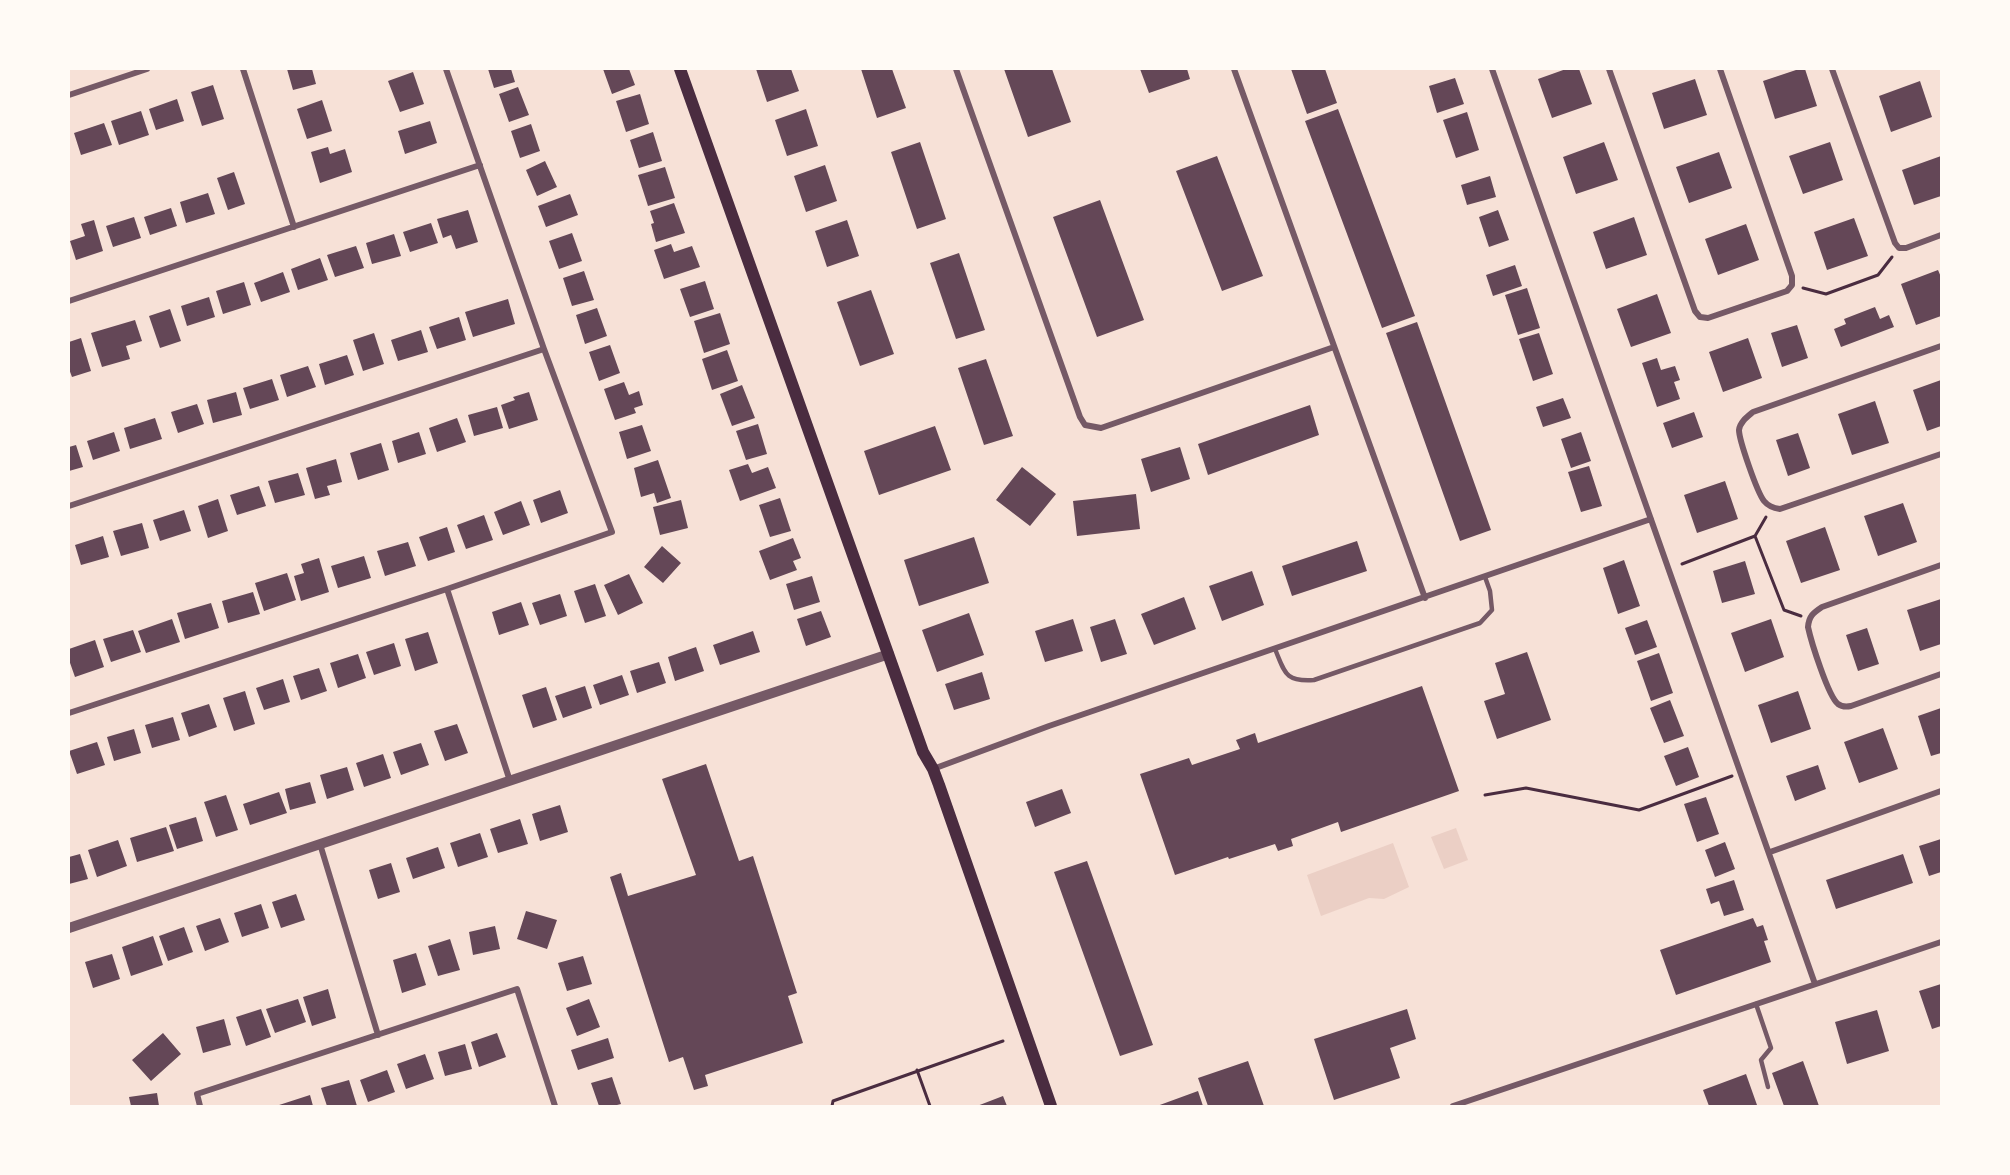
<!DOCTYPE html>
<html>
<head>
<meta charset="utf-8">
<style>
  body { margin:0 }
  #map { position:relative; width:2010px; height:1175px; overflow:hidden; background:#f7e1d7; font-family:"Space Grotesk",sans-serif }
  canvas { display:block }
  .frame { position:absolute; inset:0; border:70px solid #fffaf5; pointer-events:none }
</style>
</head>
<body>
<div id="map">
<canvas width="2010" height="1175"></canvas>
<div class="frame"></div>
</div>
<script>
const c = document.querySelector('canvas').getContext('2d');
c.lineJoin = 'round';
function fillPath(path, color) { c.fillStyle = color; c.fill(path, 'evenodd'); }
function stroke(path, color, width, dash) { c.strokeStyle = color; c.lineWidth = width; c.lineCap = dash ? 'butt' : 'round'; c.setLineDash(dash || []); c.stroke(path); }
fillPath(new Path2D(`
  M1456,828L1468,860L1444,869L1431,837Z
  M1393,843L1409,887L1384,899L1369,898L1321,916L1307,875Z`), '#ebcfc5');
fillPath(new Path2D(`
  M287,69H312L316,84L293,90Z
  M488,69H511L515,82L494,88Z
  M603,69H629L635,85L612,94Z
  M756,69H791L799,91L767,102Z
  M861,69H892L906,108L877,118Z
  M1004,69H1052L1071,122L1028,137Z
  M1140,69H1187L1190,79L1149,93Z
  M1291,69H1325L1337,103L1307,114Z
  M1566,69H1579L1592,104L1552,118L1538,79Z
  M1799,69H1805L1817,106L1775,119L1763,81Z
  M413,72L424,104L400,112L388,81Z
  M1455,78L1464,104L1437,113L1429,86Z
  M1695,79L1707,115L1664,129L1652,93Z
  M1920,81L1932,117L1891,132L1879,96Z
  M213,85L224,119L202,126L191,92Z
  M518,87L529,115L509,122L499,94Z
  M640,94L649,124L626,132L616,101Z
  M177,99L184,121L156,130L149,109Z
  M322,100L332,131L307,139L297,109Z
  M806,109L818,146L787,156L775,120Z
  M1338,109L1415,316L1382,328L1305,121Z
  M141,111L149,135L119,145L111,121Z
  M1467,112L1479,150L1456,158L1443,120Z
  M430,121L437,143L405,154L398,131Z
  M104,123L112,145L81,155L74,133Z
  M531,124L540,151L520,158L511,131Z
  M653,132L662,161L639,168L630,140Z
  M920,142L946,219L917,229L891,152Z
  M1604,142L1618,180L1576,194L1563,157Z
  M1830,142L1843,180L1803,194L1789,156Z
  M328,147L330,154L345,149L352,172L320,183L311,152Z
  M1719,152L1732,188L1689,203L1676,167Z
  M1217,156L1263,276L1222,291L1176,171Z
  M1941,156V196L1914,205L1902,170Z
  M545,161L557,187L537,196L526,170Z
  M825,165L837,201L806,212L794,176Z
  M665,167L675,198L648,206L638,175Z
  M234,172L245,204L228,210L217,178Z
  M1490,176L1496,197L1467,205L1461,185Z
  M208,193L215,214L186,223L180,202Z
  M570,194L578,215L546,227L538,206Z
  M1100,200L1144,320L1097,337L1053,217Z
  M674,203L685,233L656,242L651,224L654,223L650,211Z
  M171,208L177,226L150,235L144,217Z
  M468,210L478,242L456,249L451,235L443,238L437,219Z
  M1498,210L1509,240L1489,247L1479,217Z
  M134,217L141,238L113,247L106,226Z
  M1634,217L1647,255L1606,269L1593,232Z
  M1854,218L1868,256L1827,270L1814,232Z
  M94,220L103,251L76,260L70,241L85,236L81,224Z
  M847,220L859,256L827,267L815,231Z
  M431,223L438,243L410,252L403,232Z
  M1746,224L1759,260L1718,275L1705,239Z
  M572,233L582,261L559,269L549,241Z
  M394,234L401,256L372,264L366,243Z
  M671,244L674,252L692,246L700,267L664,279L654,250Z
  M356,246L364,268L335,277L327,255Z
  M959,253L985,330L956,339L930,263Z
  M320,258L328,280L298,290L291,269Z
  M1515,265L1522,286L1493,296L1486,275Z
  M1938,270L1941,277V316L1916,325L1901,284Z
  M584,271L594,300L572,306L563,278Z
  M283,272L290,292L261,302L254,283Z
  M705,281L714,309L690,317L680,289Z
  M244,282L251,305L223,314L216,291Z
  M1527,288L1540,328L1518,335L1505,295Z
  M871,290L894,354L860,366L837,302Z
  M1657,294L1671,333L1631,347L1617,309Z
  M209,297L215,317L187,326L181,306Z
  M508,299L515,324L473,337L465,312Z
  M1875,307L1880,319L1889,315L1894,327L1841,347L1834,329L1846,324L1844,319Z
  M597,308L607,336L585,344L576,315Z
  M170,309L181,341L160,348L149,316Z
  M720,313L730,344L704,353L694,321Z
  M459,317L466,340L437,349L429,327Z
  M135,320L142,341L126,346L130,359L102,367L91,333Z
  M1417,322L1491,530L1460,541L1386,333Z
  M1797,325L1808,358L1782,367L1771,333Z
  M421,330L428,352L398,361L391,340Z
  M374,333L384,364L363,371L353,340Z
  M1539,333L1553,374L1533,381L1519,339Z
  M81,338L91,371L72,377L69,369V342Z
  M1748,338L1762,378L1723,392L1709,352Z
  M610,345L620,373L599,381L589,352Z
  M727,350L738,381L712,390L702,359Z
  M347,355L354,375L325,385L319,364Z
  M1657,358L1661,370L1675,366L1680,380L1674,382L1680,399L1657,407L1642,363Z
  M986,359L1013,436L984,445L958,368Z
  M308,366L316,387L287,397L280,375Z
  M272,379L279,400L250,409L243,388Z
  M1941,380V426L1927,431L1913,390Z
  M624,382L629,395L639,391L643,405L634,408L636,413L615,420L604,389Z
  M742,385L755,418L732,426L720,394Z
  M236,392L242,415L213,423L207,400Z
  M529,392L538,420L509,429L501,405L515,400L513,397Z
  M1563,398L1571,418L1543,427L1536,407Z
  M1875,401L1889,443L1852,455L1838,414Z
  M197,404L204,424L178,433L171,412Z
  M1310,405L1319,435L1208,475L1198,444Z
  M497,407L503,428L474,436L468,415Z
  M1694,412L1703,437L1672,448L1663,423Z
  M155,418L162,439L130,449L124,428Z
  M457,418L466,442L437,452L429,428Z
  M758,424L767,454L746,460L736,431Z
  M642,425L651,451L627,459L619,432Z
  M935,426L951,470L879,495L864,451Z
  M114,432L120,451L93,460L87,441Z
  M419,432L426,454L398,463L392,441Z
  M1581,432L1591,461L1571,468L1561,439Z
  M1798,433L1810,468L1788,476L1776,440Z
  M381,443L389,470L358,480L350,453Z
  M76,445L83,467L69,471V447Z
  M1180,447L1190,479L1151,492L1141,459Z
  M336,459L342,482L327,486L330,495L315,499L306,468Z
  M658,460L671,498L657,503L654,493L641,497L634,468Z
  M748,464L752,473L768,467L776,488L740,501L729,470Z
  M1589,466L1602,506L1581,512L1568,472Z
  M1022,467L1056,494L1030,526L996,500Z
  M298,473L305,495L275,503L268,481Z
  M1725,481L1738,519L1697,533L1684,495Z
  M259,486L266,506L237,515L230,495Z
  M560,490L568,513L541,523L533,500Z
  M1136,494L1140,529L1077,536L1073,501Z
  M780,498L791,531L770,537L759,505Z
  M218,499L228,531L208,538L198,506Z
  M681,500L688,528L660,535L653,507Z
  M521,501L530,525L503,535L494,512Z
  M1903,503L1917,542L1878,556L1864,516Z
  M184,510L191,531L160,541L153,520Z
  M484,515L493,540L466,549L457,525Z
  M142,523L149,548L121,556L113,531Z
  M447,527L455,552L428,561L419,537Z
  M1825,527L1840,570L1801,583L1786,541Z
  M103,536L109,557L81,565L75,545Z
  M974,537L989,583L919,606L904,560Z
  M793,538L801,558L793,561L797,570L770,580L759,551Z
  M1357,541L1367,571L1292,596L1282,566Z
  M408,542L416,566L385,576L377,551Z
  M662,546L681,563L663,583L644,567Z
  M364,556L371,578L338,588L331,566Z
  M319,558L329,592L301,601L294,576L304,573L301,564Z
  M1624,560L1640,606L1618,614L1603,568Z
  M1745,561L1755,594L1722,603L1713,571Z
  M1252,571L1264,605L1222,621L1209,586Z
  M287,573L296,600L264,611L255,583Z
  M629,574L643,603L618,615L604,585Z
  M812,576L820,602L794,610L786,584Z
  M595,584L606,616L585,623L574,591Z
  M253,592L260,614L228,623L222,601Z
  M560,594L567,616L540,625L532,603Z
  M1184,597L1196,629L1154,645L1141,614Z
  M1941,599V644L1920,651L1907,610Z
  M521,602L529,625L499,635L492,612Z
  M211,603L219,628L185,639L177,613Z
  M821,611L831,637L806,646L797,619Z
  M969,613L984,655L937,672L922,630Z
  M172,619L180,642L146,653L138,631Z
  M1073,619L1083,651L1045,662L1035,631Z
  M1115,619L1127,654L1101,662L1090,627Z
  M1771,619L1784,657L1745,672L1731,633Z
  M1647,620L1657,647L1635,655L1625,628Z
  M1867,628L1879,664L1858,671L1846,635Z
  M133,630L141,652L111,662L103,639Z
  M753,631L760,652L720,665L713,645Z
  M428,632L438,663L415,671L405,639Z
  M95,640L104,667L75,677L69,660V649Z
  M394,643L401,666L374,675L366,652Z
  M696,647L704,671L675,681L668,657Z
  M1527,652L1551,720L1497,739L1484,701L1505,694L1495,663Z
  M1659,653L1673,693L1651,701L1637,661Z
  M358,654L366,678L338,688L330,663Z
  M659,662L666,683L637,693L630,671Z
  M319,668L327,691L301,700L293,676Z
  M982,672L990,699L954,710L945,684Z
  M622,675L629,695L600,705L593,685Z
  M283,679L290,702L264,710L256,688Z
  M585,686L592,708L563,718L555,696Z
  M1422,686L1459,791L1341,832L1338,822L1291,839L1293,846L1278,851L1275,844L1229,859L1228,857L1175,875L1140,774L1189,758L1192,765L1240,749L1236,740L1255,733L1258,743Z
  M546,687L557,720L533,728L522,695Z
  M245,691L255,724L234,731L223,698Z
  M1798,691L1811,729L1771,743L1758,705Z
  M1670,700L1684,736L1664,743L1650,708Z
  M209,704L217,727L189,737L181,713Z
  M1941,708V753L1931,756L1918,716Z
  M173,717L180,740L152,748L145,725Z
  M457,724L468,753L445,761L434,731Z
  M1883,728L1898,769L1859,783L1844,742Z
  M134,729L141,753L114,761L107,737Z
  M97,742L105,765L77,774L69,751Z
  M421,743L429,765L401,775L393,752Z
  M1688,747L1699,777L1676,786L1664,756Z
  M383,754L391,778L364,787L356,763Z
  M706,764L739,861L753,856L797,993L788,996L803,1043L705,1075L708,1086L694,1090L683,1057L669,1062L610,877L621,873L628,896L696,875L662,779Z
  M1818,765L1826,789L1795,801L1786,776Z
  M347,767L354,790L327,799L320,775Z
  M310,782L316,803L290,810L285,789Z
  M1062,789L1071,813L1035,827L1026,802Z
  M279,792L287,813L250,825L243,804Z
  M226,795L238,830L216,837L204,802Z
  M1706,797L1719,834L1697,842L1684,804Z
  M560,805L568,832L540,841L532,814Z
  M196,817L203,841L177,849L169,825Z
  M520,819L528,844L498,853L490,829Z
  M166,827L174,851L137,862L130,838Z
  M480,833L488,857L458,867L450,843Z
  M1941,839V872L1929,876L1919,846Z
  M118,840L127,866L97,877L88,850Z
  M1725,842L1735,869L1715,877L1705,850Z
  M438,847L445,868L413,879L406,858Z
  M80,854L88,879L69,884V857Z
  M1903,854L1913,883L1836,909L1826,880Z
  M1087,861L1153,1045L1120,1056L1054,872Z
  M391,863L400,892L378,899L369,870Z
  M1734,880L1744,910L1724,916L1719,901L1711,904L1706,889Z
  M296,894L305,920L281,928L272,902Z
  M261,904L269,928L242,937L234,913Z
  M526,911L557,920L547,949L517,939Z
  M220,918L229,942L205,951L196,926Z
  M1753,918L1757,927L1763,925L1768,940L1764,941L1771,962L1676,995L1660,950Z
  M495,926L500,949L473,955L469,932Z
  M184,927L193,952L168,961L159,936Z
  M153,936L163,965L131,976L122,947Z
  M450,939L460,970L438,976L428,946Z
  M416,953L426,985L402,993L393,960Z
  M112,954L120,979L93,988L85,962Z
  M583,956L592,984L567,991L558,963Z
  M1941,984V1026L1932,1029L1919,991Z
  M328,989L336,1018L312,1026L303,997Z
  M298,999L306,1022L275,1033L266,1009Z
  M589,999L600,1027L577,1036L566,1008Z
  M261,1009L271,1037L246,1046L236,1017Z
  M1407,1009L1416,1039L1390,1048L1400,1078L1334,1100L1314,1039Z
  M1877,1010L1889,1051L1847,1064L1835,1022Z
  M224,1019L231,1045L203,1053L196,1027Z
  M163,1033L181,1054L151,1081L132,1060Z
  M497,1033L506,1057L479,1067L471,1042Z
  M608,1038L614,1058L578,1070L571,1050Z
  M465,1044L472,1069L445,1076L438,1052Z
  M425,1054L434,1079L406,1089L397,1064Z
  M1248,1061L1264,1106H1208L1198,1078Z
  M1803,1061L1819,1106H1784L1772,1073Z
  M387,1070L395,1092L368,1102L360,1080Z
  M1746,1074L1757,1105L1709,1106L1703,1090Z
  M612,1077L621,1104L613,1106H599L591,1083Z
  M349,1080L357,1106H327L321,1088Z
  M1198,1091L1203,1106H1157Z
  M157,1093L159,1106H131L129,1097Z
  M310,1095L313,1106H276Z
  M1003,1096L1007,1106H977Z`), '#644757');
stroke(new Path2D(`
  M1803,288L1826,294L1878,275L1892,257
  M1755,536L1784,610L1801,616
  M1682,564L1755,536L1766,517
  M1485,795L1526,788L1639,810L1732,776
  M917,1070L930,1106
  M832,1106L833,1101L1003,1041`), '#4a2c40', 3);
stroke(new Path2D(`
  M1275,649C1285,673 1285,682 1314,680L1480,623L1492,610L1490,591L1485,577
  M1756,1004L1771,1048L1761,1060L1768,1087`), '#755966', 4.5);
stroke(new Path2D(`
  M243,69L294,227
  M956,69L1080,417L1085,425L1101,428L1334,347
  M1234,69L1425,598
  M1492,69L1815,984
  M1609,69L1695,311L1700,317L1708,318L1787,291L1792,285V276L1720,69
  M1832,69L1895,243L1899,248H1906L1941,235
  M69,95L147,69
  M69,301L480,165
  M1941,346L1753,412C1747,417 1740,422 1739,430C1739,440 1757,492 1764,501C1768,506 1773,508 1780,509L1941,454
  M69,506L544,349
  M1941,565L1822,607C1813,613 1809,616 1808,627C1811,641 1828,696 1838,704C1842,707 1846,707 1851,706L1941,674
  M447,589L510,781
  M69,713L447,589L612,532L544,349L446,69
  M933,769L1049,726L1651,519
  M320,844L378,1035
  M1770,852L1941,791
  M200,1106L197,1094L517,989L555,1106
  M1453,1106L1941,942`), '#755966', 6);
stroke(new Path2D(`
  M69,928L889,654`), '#755966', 10);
stroke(new Path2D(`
  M680,69L923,752L933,769L939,785L1051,1106`), '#4a2c40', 12);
</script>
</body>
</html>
